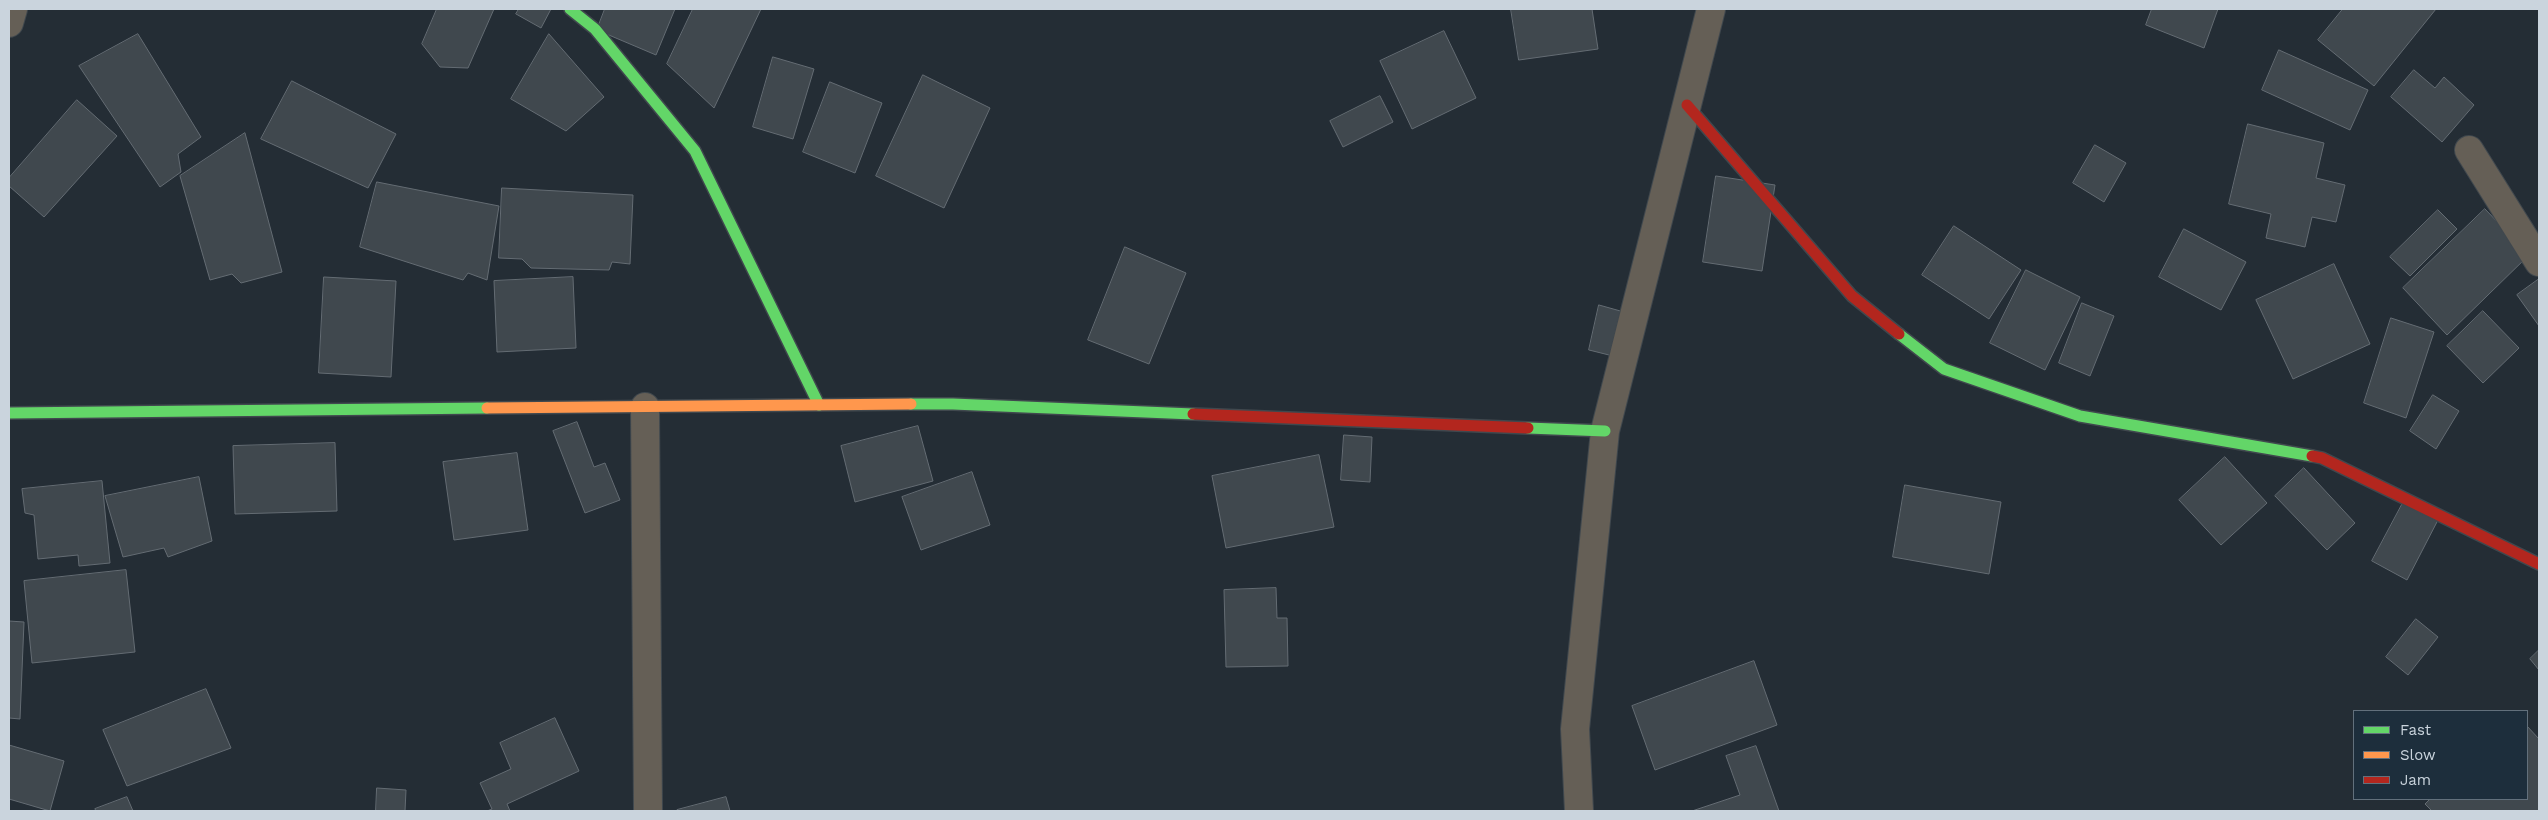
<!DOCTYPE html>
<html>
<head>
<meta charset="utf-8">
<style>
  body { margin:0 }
  #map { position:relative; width:2548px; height:820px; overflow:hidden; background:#242d35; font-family:"Work Sans",sans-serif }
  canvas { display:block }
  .frame { position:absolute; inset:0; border:10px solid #cad4dd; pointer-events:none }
  .legend { position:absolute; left:2353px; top:710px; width:175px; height:90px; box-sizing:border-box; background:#1d2e3c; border:1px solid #62707c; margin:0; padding:6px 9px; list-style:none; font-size:15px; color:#cad4dd }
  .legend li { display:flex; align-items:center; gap:10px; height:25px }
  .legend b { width:25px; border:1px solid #62707c }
</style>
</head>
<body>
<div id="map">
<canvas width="2548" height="820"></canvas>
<div class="frame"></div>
<ul class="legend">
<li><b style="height:6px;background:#63d668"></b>Fast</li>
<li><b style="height:6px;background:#ff974d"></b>Slow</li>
<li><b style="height:6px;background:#b3261e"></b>Jam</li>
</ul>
</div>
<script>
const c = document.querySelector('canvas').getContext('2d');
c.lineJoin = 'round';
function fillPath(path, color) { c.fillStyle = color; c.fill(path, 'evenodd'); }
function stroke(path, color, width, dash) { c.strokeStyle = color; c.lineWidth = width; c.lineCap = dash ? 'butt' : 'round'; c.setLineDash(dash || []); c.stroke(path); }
const building = new Path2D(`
  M437,9H494L468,68L440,67L422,44Z
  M519,9H551L541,28L516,14Z
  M605,9H675L656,55L597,30Z
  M693,9H761L714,108L667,64Z
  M1511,9H1592L1598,49L1519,60Z
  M2152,9H2218L2204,48L2146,25Z
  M2343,9H2436L2374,86L2318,40Z
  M1444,31L1476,98L1412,129L1380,61Z
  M138,34L201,137L178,154L181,172L160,187L79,66Z
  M549,34L604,97L566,131L511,99Z
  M2279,50L2368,90L2350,130L2262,90Z
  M773,57L814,69L793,139L753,127Z
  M2414,70L2435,88L2444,77L2474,105L2442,142L2391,97Z
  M923,75L990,108L944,208L876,176Z
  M292,81L396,134L368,188L261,139Z
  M830,82L882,103L855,173L803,152Z
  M1380,96L1393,122L1343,147L1330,121Z
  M77,100L117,136L44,217L9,186V178Z
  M2248,124L2324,143L2316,178L2345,185L2336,222L2312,217L2305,247L2266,238L2271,214L2229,204Z
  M245,133L282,272L241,283L232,274L210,280L180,176Z
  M2095,145L2126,163L2104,202L2073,183Z
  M1716,176L1775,185L1762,271L1703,262Z
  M377,182L499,206L487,280L468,273L463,280L360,247Z
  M502,188L633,195L630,264L612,262L609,270L531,268L522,259L499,258Z
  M2485,209L2529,255L2447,335L2403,288Z
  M2438,210L2457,229L2410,276L2390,257Z
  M1954,226L2021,270L1989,319L1922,275Z
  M2184,229L2246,262L2221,310L2159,277Z
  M1125,247L1186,273L1149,364L1088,340Z
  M2334,264L2370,344L2293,379L2256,300Z
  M2026,270L2080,297L2045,370L1990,343Z
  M324,277L396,281L391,377L319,373Z
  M573,277L576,348L497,352L494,281Z
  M2539,279V326L2517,295Z
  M2082,303L2114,316L2090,376L2059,363Z
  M1599,305L1624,312L1613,356L1589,350Z
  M2483,311L2519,348L2483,383L2447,346Z
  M2391,318L2434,332L2406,418L2364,403Z
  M2433,395L2459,411L2436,449L2410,431Z
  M577,422L594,467L605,463L620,500L585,513L553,431Z
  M918,426L933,481L855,502L841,446Z
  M1344,435L1372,437L1370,482L1341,480Z
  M335,443L337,511L235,514L233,446Z
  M517,453L528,530L454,540L443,462Z
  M1319,455L1334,527L1226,548L1212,476Z
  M2225,457L2267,503L2221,545L2179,500Z
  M2304,468L2355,523L2327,550L2275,496Z
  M972,472L990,525L921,550L902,497Z
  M199,477L212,541L168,557L164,548L123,557L105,496Z
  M102,481L110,563L79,566L78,555L38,559L34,515L25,513L22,489Z
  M1905,485L2001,502L1989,574L1893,557Z
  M2405,499L2439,518L2407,580L2372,561Z
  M126,570L135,652L32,663L24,581Z
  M1276,588L1277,618H1287L1288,666L1226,667L1224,590Z
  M2416,619L2438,637L2408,675L2386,657Z
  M9,621L24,622L20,719L9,718Z
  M2539,650V670L2530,659Z
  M1754,661L1777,725L1655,770L1632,706Z
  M206,689L231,748L127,786L103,730Z
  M555,718L579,771L507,804L510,811H487L492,809L480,783L511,769L500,743Z
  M2527,726L2539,739V811H2432L2425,804L2430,799H2527Z
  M9,745L64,761L50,811L9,799Z
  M1756,746L1779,811H1692L1740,795L1726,756Z
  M377,788L406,790L405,811H376Z
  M127,797L133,811H96L95,809Z
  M726,797L730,811H677V810Z`);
fillPath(building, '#40484e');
stroke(building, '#646c73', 1);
const street = new Path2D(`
  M9,23L13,9
  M2469,150L2539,262
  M645,407L648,811
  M1579,811L1575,729L1605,431L1711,9`);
const fast = new Path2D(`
  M570,9L595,29L695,151L819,405
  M1899,334L1944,369L2080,416L2312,456
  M911,404H953L1193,414
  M9,413L487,408
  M1528,428L1605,431`);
const slow = new Path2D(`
  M487,408L911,404`);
const jam = new Path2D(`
  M1687,105L1852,296L1899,334
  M1193,414L1528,428
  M2312,456L2322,458L2539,564`);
stroke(street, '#40484e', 30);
stroke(fast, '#40484e', 14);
stroke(slow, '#40484e', 14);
stroke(jam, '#40484e', 14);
stroke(street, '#655f56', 28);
stroke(fast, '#63d668', 11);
stroke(slow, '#ff974d', 11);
stroke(jam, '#b3261e', 11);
</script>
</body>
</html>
